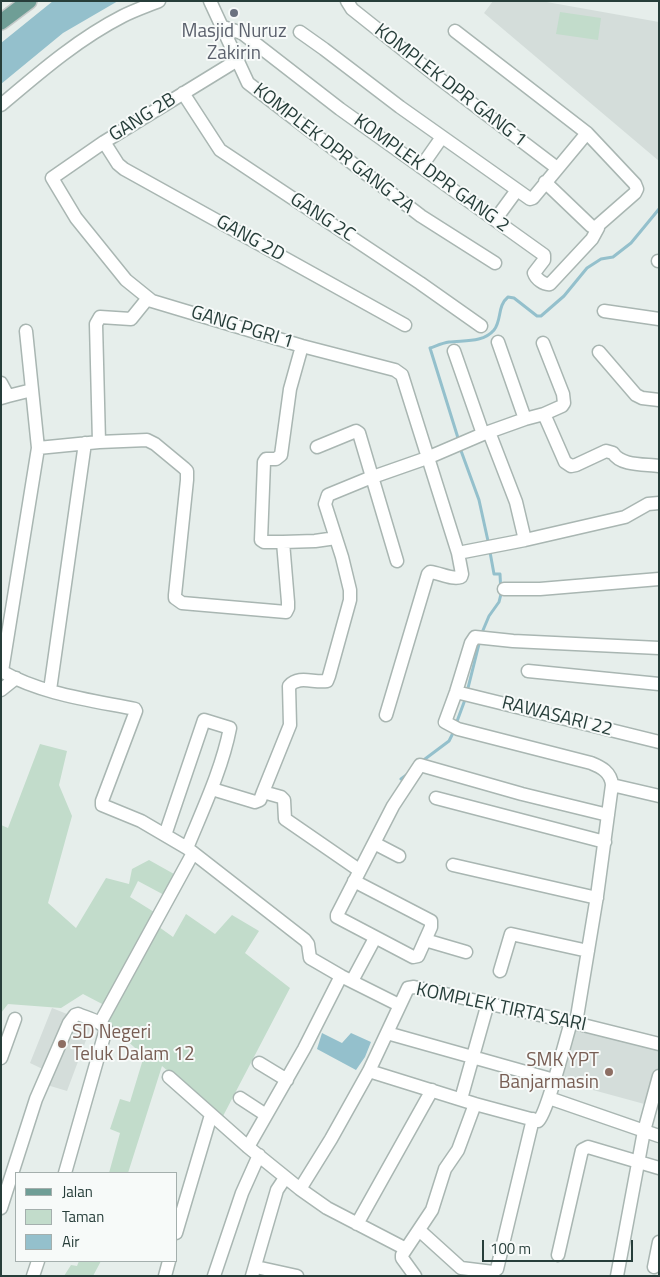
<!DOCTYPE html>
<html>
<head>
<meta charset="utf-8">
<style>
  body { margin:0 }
  #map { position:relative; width:660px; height:1277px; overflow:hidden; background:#e6eeeb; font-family:"Titillium Web",sans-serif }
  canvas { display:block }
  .frame { position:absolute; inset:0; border:2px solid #273e3a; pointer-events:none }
  .legend { position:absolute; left:15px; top:1172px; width:162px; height:90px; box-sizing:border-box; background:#f7faf9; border:1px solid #a4afad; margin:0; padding:6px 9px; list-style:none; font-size:15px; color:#273e3a }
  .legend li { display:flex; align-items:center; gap:10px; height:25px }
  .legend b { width:25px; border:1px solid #a4afad }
  .scale { position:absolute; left:482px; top:1240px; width:151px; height:22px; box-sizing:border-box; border:2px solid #273e3a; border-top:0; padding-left:6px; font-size:15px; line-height:18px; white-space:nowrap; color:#273e3a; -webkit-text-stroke:4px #f7faf9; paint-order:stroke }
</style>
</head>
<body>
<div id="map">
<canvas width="660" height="1277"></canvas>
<div class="frame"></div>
<ul class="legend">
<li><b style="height:6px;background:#6f9e96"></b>Jalan</li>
<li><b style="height:14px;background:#c2dccb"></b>Taman</li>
<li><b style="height:14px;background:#94c0cc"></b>Air</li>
</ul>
<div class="scale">100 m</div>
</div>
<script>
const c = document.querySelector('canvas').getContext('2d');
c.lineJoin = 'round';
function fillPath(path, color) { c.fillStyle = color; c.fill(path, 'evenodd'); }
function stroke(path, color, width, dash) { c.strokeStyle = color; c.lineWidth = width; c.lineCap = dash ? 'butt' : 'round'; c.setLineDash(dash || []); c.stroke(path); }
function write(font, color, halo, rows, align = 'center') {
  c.font = font + ' "Titillium Web",sans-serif'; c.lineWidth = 4; c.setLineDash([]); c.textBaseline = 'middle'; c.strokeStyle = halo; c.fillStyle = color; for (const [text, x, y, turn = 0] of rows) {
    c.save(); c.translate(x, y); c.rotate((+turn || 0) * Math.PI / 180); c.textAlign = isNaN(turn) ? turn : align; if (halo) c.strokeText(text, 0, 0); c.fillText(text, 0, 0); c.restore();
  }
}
fillPath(new Path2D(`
  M493,1H541L659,22V161L484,13Z
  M52,1008L92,1024L67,1091L47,1085L51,1073L30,1063Z
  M573,1025L659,1048V1064L648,1105L560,1081Z`), '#d4ddda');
fillPath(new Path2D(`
  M560,12L601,18L598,40L556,34Z
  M40,744L67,751L59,785L72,816L48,903L76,928L106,878L129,884L132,869L149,860L174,874L166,896L138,881L130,897L154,912L152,922L173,937L186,914L215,934L232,915L259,931L245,953L290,988L222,1118L162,1066L128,1173H109L120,1133L110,1129L120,1099L130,1102L144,1056L102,1018L106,1006L83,994L61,1008L8,1004L1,1013V825L8,828Z
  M79,1261H101L93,1276H64L71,1265L77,1266Z`), '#c2dccb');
fillPath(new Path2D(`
  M53,1H118L63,33L1,84V43Z
  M322,1033L342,1043L351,1033L371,1042L365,1057L356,1070L317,1049Z`), '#94c0cc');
stroke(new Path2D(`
  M458,438L430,348C436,346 442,343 449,342C464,340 483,343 494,330C502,320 497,306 508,297L514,298L537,316H541L564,296L587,268L601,259L613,257L631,243L659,209
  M460,448L479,500L488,541
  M481,635L489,616L499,602L501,594L500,574H494L490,552
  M467,692L480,640
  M456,724L466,697
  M421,762L449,741L454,731
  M401,779L409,773`), '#94c0cc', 3);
const minor = new Path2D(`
  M210,1L248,83L421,216L495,263
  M347,1L352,9L440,79L557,168
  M223,27L242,33L340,109L544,255V260L534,273C536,279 544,285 550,284L592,239L598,228
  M455,31L587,133L635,184L637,189L635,193L595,228L591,226L545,182
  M300,32L324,49L400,107L530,199L533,198L587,133
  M236,61L104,142L52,178L76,218L126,280L152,301L302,346L395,370L402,375L458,553L462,574L461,577C452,580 440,573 430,572L428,574L386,715
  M183,93L220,150L420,283L481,326
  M1,105C40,72 78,39 123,16C135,10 147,6 159,1
  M104,142L118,164L124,169L405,325
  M421,167L442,137
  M495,220L517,190
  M658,261H659
  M604,311L659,319
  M498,342L525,419
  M454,351L483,434
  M599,352L636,395L642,398L659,400
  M1,383L8,396L1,398
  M8,396L32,390
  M544,414L565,462L571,466L576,465L606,451L613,453C621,466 644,464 659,466
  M489,432L516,502L525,540
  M99,442L96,324L100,317L131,319L148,298
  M317,447L356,431L359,433L397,561
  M38,448L99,442L147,440L155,444L184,468L187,471V480L175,595V598L182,603L286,612L288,608V602L283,542L315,541L336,538
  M283,542H264L261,540L264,462L266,459H276L281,455L290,389L302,346
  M458,553L525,540L625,517L648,504L659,503
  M504,589H540L659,579
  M1,671C41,694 90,700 135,709L136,711L102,801V805L141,821L187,848L305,940L308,944L310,958L341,976L399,1005
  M2,671L38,448L26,331
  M528,671L659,684
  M1,690L16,678
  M50,690L85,443
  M456,692L659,742
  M612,785L659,796
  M212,789L255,802L260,800L263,792
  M436,798L605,842
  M165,835L204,720L230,728C222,769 203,809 187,848
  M374,843L399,856
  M453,865L597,898
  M359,870L285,819L284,800L281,797L263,792L290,725L289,686C299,675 313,683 327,681L329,676L350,600V590L342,557L325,504L328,495L367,479L427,458L483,434L525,419L544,414L562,406L564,403L563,394L543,343
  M354,881L431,921V927L418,956L413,957L337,917V915L393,806L420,765L522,794L608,815
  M425,940L466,952
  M500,971L511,934L588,951
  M352,981L375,938
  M100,1023L193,853
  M576,1023L597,896L612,785C611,772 601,767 591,763L458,729L445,722L456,692L471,643L475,637L513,641L659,648
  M387,1033L554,1080
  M1,1058L15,1019
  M259,1063L287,1080
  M369,1071L475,1104L538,1121C547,1114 566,1038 571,1022
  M169,1077L248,1147L300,1189L331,1139L369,1071L408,988L414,987L571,1022L659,1044
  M240,1098L266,1115
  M549,1098L659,1136
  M461,1099L488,1003
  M248,1147L304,1049L341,976
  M300,1189L327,1208L406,1249
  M1,1208L36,1099L69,1023L75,1015L78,1014C87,1018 101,1021 106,1029L65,1173
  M357,1224L432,1090
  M419,1230L461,1268L493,1272L497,1269L533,1119
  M176,1233L211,1115
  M558,1255L582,1150L588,1147L659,1168
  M256,1267L297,1276
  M654,1267L659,1242
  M33,1276L38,1261
  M165,1276L169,1261
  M214,1276L242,1193L259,1155
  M252,1276L277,1190L285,1178
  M415,1276L402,1258V1255L432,1210L445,1169L458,1150L475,1104
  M617,1276L644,1131L659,1076`);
const major = new Path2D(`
  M1,22L29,1`);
stroke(minor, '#a9b6b2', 15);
stroke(major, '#c3c9c8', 18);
stroke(minor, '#fff', 12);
stroke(major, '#6f9e96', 15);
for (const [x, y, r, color] of [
  [234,13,5,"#6b7280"],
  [62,1044,5,"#8d6e63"],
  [609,1072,5,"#8d6e63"]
]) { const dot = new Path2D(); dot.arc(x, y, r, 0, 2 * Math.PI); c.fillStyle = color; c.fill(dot); stroke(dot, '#f7faf9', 2); }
write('19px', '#5b616d', '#f7faf9', [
  ["Masjid Nuruz",234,32],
  ["Zakirin",234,54]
]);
write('19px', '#273e3a', '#f7faf9', [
  ["KOMPLEK DPR GANG 1",450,86,38],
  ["GANG 2B",143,118,-32],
  ["KOMPLEK DPR GANG 2A",333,149,38],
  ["KOMPLEK DPR GANG 2",431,174,36],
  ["GANG 2C",322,218,33],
  ["GANG 2D",250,239,29],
  ["GANG PGRI 1",242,328,17],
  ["RAWASARI 22",557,717,14],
  ["KOMPLEK TIRTA SARI",501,1008,12]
]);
write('19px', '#785e54', '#f7faf9', [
  ["SD Negeri",72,1033],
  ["Teluk Dalam 12",72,1055],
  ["SMK YPT",599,1061,"right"],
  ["Banjarmasin",599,1083,"right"]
], 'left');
</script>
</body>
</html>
